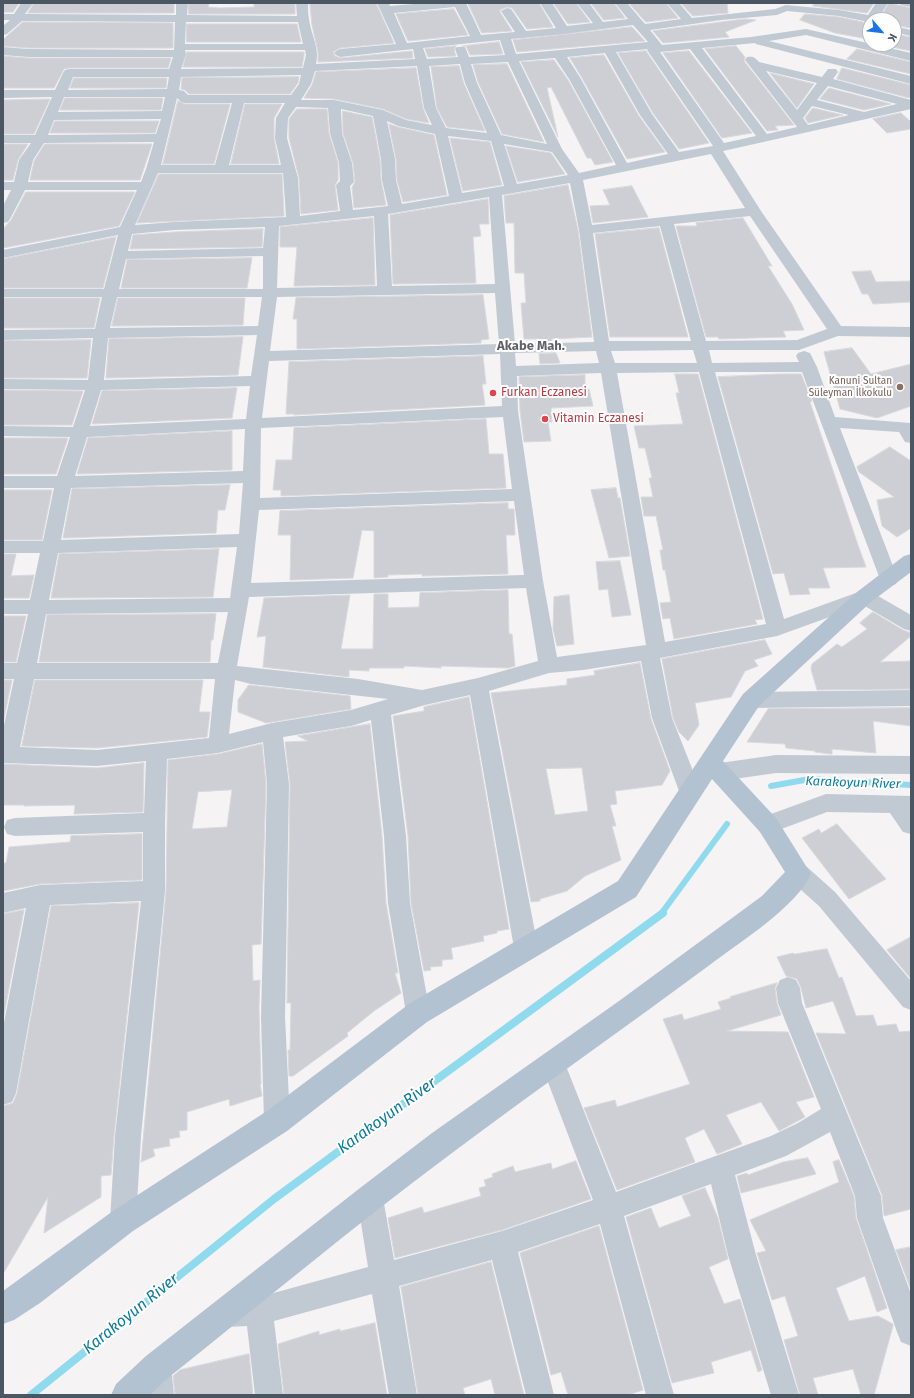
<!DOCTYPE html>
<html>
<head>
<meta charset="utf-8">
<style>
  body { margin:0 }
  #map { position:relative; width:914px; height:1398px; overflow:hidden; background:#f5f3f3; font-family:"Fira Sans",sans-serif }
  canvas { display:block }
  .frame { position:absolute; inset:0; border:4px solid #4a5661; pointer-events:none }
  .north { position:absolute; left:862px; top:12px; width:40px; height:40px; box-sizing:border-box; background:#fff; border:1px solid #b7bbc0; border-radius:50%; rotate:118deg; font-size:11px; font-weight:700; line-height:16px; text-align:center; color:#4a5661 }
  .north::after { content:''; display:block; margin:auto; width:14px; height:18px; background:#1a73e8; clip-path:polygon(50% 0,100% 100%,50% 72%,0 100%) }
</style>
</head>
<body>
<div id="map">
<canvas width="914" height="1398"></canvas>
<div class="frame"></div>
<div class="north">K</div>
</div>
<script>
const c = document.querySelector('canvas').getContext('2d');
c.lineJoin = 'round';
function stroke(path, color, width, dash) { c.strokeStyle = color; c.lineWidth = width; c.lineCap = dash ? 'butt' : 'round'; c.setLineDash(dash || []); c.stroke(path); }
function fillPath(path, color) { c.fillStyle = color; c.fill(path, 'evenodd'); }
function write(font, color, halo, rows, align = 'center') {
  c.font = font + ' "Fira Sans",sans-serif'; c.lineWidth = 4; c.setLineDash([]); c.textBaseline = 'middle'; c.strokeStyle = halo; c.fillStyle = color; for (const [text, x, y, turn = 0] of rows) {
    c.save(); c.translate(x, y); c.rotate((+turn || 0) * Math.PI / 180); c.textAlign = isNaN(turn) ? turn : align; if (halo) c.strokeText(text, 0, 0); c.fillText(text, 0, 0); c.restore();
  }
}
stroke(new Path2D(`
  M771,786L810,779L911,785
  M661,914L727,824`), '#90daee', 6);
stroke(new Path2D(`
  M31,1395L274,1199L663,913`), '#90daee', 8);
const building = new Path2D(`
  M3,3H19L13,12H3Z
  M34,3H174V13H28Z
  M189,3H209L208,7L220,8L254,7V3H295V14H189Z
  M310,3H376L394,43L340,48L333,52L335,56L340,58L412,51L413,58L318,62V52L312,25Z
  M468,3H539L553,27L527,29L512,8L507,7L500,10V12L512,31L482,33Z
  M561,3H576L590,22L568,24L554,4Z
  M591,3H614L625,18L604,20Z
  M629,3H666L678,18L646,22Z
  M681,3H727L728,13L693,16Z
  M815,3H874L867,13L813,6Z
  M889,3L911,8V28L894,25V20H879Z
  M454,9L468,35L408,41L396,14Z
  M805,14L839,17L863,22L866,26L870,27V42L866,41L868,39L835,33L800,20Z
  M745,19L756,20L725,32L729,37L663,43L653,31Z
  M23,22L173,23V48H28L3,46V40L7,36Z
  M187,24H297L301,42H187Z
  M632,27L645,41L517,52L513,40Z
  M894,34L911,37V51L878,44H894Z
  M499,42L503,54L470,55L466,46H462Z
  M456,46L454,50L456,56L428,57L425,49Z
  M736,46L745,57L744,61L794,125L775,126L778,130L767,131L705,49Z
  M857,49L911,62V74L847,59Z
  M646,51L709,143L679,149L653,113L618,53Z
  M689,51L752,133L722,138L663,53Z
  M187,52H304V55L302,67H183Z
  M604,55L639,116L665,152L627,159L582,78L570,58Z
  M3,56L28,58H171L168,68H69L64,69L54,88H3Z
  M554,60L568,80L613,162L595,165L591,158H587L551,87L547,88L558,137L521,62Z
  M507,64L544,142L502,134L478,82L473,65Z
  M459,66L464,84L485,131L447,127L437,108L431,67Z
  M416,68L423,108L429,123L406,119L383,109L334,99L304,98L312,85L316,72Z
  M842,68L911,85V96L909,98L837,79Z
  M770,73L814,84L797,108Z
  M299,77L298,83L290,94H189L185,90L181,89L182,78Z
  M74,78H167L166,88H70Z
  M829,88L891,104L864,110L820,99Z
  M65,98H163L161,110H60Z
  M3,99V100L50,99L34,134H3Z
  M178,101L185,104H230L214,164H163Z
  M245,104H282L274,118V138L279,164H231Z
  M813,108L843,115L808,123L805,118Z
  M297,109H327L329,133L338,163V180L335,185L338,210L301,214L299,178L289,138V119Z
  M343,111L372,117L380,159L381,180L386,205L354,208L352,187L355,182L353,163L343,133Z
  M901,113L911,122V129L887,133L873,119Z
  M55,121H159L155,133H50Z
  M389,124L398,127L434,135L447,195L403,202L397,180L396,159Z
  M450,138L490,142L502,185L463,191Z
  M3,144H28L18,160L13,180H3Z
  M45,144H152L140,180H30L34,161Z
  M506,146L551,153L565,174L518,182Z
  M159,174H282L284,216L137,223Z
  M568,185L578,230L592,337L551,339L552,342H539V339H524L521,303H526L524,273H515L514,223H506L504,196Z
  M632,186L648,217L593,223L590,206L610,205L603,190Z
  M26,192H135L119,226L3,248V229L11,220Z
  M488,199L489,224H479L481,236L473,237L476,283L393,284L390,215Z
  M373,218L375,285L294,286L297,247H280V227Z
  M743,218L772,266H768L792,304L804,330L783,331L786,337L719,339L718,337H706L676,226H697L696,223Z
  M659,228L688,337H610L595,234Z
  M263,229L262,247L130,249L133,235L174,232Z
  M116,237L103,288H3V259Z
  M252,258L247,288H121L127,260Z
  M871,271L876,282L911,281V302L873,304L868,294H862L852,272Z
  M483,295L489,339L481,340V343L297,349V319H293L296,298Z
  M3,298H100L94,328H3Z
  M118,298H245L243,325L112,326Z
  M243,337L238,375L106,378L109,339Z
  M91,340L87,378H3V341Z
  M852,348L871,374L911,364V406L877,418L840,409L824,352Z
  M556,353L560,363L540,364L539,354Z
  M483,356L486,384H482L485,405L294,415V414H286L289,362Z
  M675,374H698L763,619L755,620L757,624L674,639L670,618L663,619L660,603L671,602L665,570H663L660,550H663L656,516H644L641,497H653L649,478H652L645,448H639L634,426L683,424L676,393H679Z
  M779,374H801L812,401L810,402L858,545L866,567L823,568L830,588H808L810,594L790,595L784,573L773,574L718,377Z
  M585,375V389H589L593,406L551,408L552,422H548L551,441L524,442L520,411L519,377Z
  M237,388L232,418L92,424L102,391Z
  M3,390L83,391L72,425H3Z
  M486,419L489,454H503L506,488L281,496V490H273L276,460H292L294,428Z
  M232,431V470L77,474L88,438Z
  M3,438H68L56,474H3Z
  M890,447L911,461V528L897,537L882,526L877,500L894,497L859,472L857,467Z
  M230,485L225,510H218L216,533L63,538L72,489Z
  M616,488L618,498H620L630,556L609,558L591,490Z
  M3,490H52L42,540H3Z
  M508,503V509H514L515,535H506L508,574L422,576V574L388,575V577L374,578V531L362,530L353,578L290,580L291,535H278L280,511Z
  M219,549L213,597L51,598L59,554Z
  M3,554H16L11,576L34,575L29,598H3Z
  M620,561L631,615L612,617L608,589L599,590L596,562Z
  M508,590L509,634H512L515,666L508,668L441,666V668L404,666V668H369V671L349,670V677L263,667L266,636L257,637L264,598L350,595L341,649H373L374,594H388V608L419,607L420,593Z
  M569,595L574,644L557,646L553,629L554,597Z
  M873,612L903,630L911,633V636L880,662L911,661V689L817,690L811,669L812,664L837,644L842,647L867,629L860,623Z
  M216,614L213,640H211L210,662H39L47,615Z
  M3,616H26L16,662H3Z
  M765,640L772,654L754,660L758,666L745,671L731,697L695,703L699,725L688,741L679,732L673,718L662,659Z
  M640,663L651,719L670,771L662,785L615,791L617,804L610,805L616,826H612L621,860L585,876L567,891L540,899V901L531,902L491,693L567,685V679L595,675L594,671ZM582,768L588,811L555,815L546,769Z
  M3,680H12L3,723Z
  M35,680H203L199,712H210L207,737L97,748L22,746Z
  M249,685L350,696L351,709L266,723L238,712V700Z
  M469,697L509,929L497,931V933L483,936L484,941L451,948L453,959L442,960V966L430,967L431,970L424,971L411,903L408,836L393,716L424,711V707Z
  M911,708V726L873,721L876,753L832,749V754H830L815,752V751L786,748L785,744L747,742L768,709Z
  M370,724L382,836L386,903L398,973H395L401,993L374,1011L347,1033L348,1036L293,1076H289L288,1050H290L291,1003H287L290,784L285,742L308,741L298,736Z
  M262,744L266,784L261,944L252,945L253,981L260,980L259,1007L261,1084H260L262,1096L230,1106L229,1099L187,1112V1130L179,1131L180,1137L169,1139L170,1146L153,1149L155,1156L141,1162L166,891L168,760L218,754ZM232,790L227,827L192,829L198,792Z
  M144,763L143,812L74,814L75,805L24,806V805H3V764L97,768Z
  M837,824L886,879L849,899L802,838L819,829L821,833Z
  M142,834V880L40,884L3,891V863H6L9,847L70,842L71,836Z
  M139,903L114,1136L111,1175L101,1176V1197L44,1233L48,1197L3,1274V1106L13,1103L17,1093L51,906Z
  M24,910L3,1020V914Z
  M911,937V979L887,950Z
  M827,949L839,978L842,977L856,1016L873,1015L877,1026L896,1024L899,1032L911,1031V1209L884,1216L882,1195L816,1033L846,1034L833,1001L806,1008L801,988L797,979L786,976L777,957L793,953L794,954Z
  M777,983L775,988L777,1003L781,1015L727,1031L788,1032L814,1097L796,1102L805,1117L779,1131L761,1102L726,1115L742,1144L717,1154L704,1129L685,1138L695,1162L617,1190L584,1108L615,1100L617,1107L690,1084L663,1019L682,1014L684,1020L721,1009L718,1002L731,998L730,997Z
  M808,1158L816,1174L741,1193L737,1176L747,1173L748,1175L783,1162Z
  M839,1160L854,1196L856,1218L887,1308L877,1312L865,1276L836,1288L849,1321L878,1316L893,1324V1326L874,1395H861L853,1369L813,1378L818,1395H800L784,1340L798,1336L785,1296L772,1300L757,1253L766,1251L750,1220L839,1182L833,1162Z
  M576,1161L591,1199L502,1230L395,1258L388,1218L422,1207L424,1213L481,1196L479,1188L486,1186L484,1180L493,1177L492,1174L513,1166L515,1172L551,1163L552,1169Z
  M705,1188L718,1218L728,1259L709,1267L724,1304L740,1299L762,1370L758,1372L751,1350L711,1362L714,1373L672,1383L626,1217L651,1208L659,1228L691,1216L682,1196Z
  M599,1226L643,1390L628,1395H568L561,1372L551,1375L520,1253Z
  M911,1247V1290L896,1250Z
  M491,1262L524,1395H495L491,1379L463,1388L465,1395H418L401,1287Z
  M375,1323L387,1395H284L278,1344L319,1331V1335L340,1329V1331Z
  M249,1354L253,1395H175L173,1376L180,1370Z`);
fillPath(building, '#cdcfd5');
stroke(building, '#d7d9de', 1);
fillPath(new Path2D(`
  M21,3H33L25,14L176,15V3H188L187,15L297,16L296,3H308C308,8 308,14 309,19C311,35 320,48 316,64L415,59L413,49L340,57L336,55L334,53L336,51L340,49L396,44L377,3H389L390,6L425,3H466L481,35L515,32L501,11L507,8L511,9L526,31L556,28L540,3H552L567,26L593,23L577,3H589L603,22L628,19L615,3H627L645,24L681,19L667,3H679L692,18L775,9L786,5L839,10L868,15L876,3H888L877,20H870V26L866,25L864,21L839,16L787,11L777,15L721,20L650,30L662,45L751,37L806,29L911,53V61L806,35L769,41L911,76V84L756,44L755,43L702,48L767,134L797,127L745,60L747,57C753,56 755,57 759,62L822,77L828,69H836L838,72L833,79L911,100V109L723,151L761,211L841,326L911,327V337L838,336L799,350H709L712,363L799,362L796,356L798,353L804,351L810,353L817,367L835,417L910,423L911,443L905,442L899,432L840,428L898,579L896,584L889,586L882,584L880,579L802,372H715L784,619L864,590L871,592L911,615V631L904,629L863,605L777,636L660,658L672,718L701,791L697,797L690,800L683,797L679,791L652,718L641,661L583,670L549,673L489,691L538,948L534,955L526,959L518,955L514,948L470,695L425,705L391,715L406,836L410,903L430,1013L426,1021L418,1024L410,1021L406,1013L388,903L384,836L371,720L351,726L283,737L289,784L285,1017L290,1121L286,1130L277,1134L268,1130L264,1121L261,1017L267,784L263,742L218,753L167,759L165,822V891L141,1136L136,1221L132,1230L123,1234L114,1230L110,1221L115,1136L141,901L50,905L16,1093L12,1102L3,1105V1028L26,908L3,913V893L40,885L143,881V832L15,836L7,834L4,827L7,820L15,818L144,813L146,761L97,766L3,763V730L14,679H3V663H17L28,614H3V600H30L40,553H3V541H43L54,488H3V476H57L70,437L3,436V426L73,427L85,390L3,389V379L88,380L93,338L3,340V330L95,329L102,297H3V289H104L118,235L3,258V250L120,227L137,190H25L10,219L8,222L3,223V206L11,190H3V182H14L19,160L31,143H3V135H35L52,97L3,98V90H55L63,73L65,70L69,69H169L173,57H28L3,55V47L28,49L174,50L175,22L22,21L7,34L3,35V26L10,20H3V14H14ZM455,7L470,36L407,43L394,13ZM186,22H298L303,44H185ZM633,25L648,42L516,54L511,39L564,34ZM500,40L505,55L469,57L465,47H457L455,49L458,57L427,59L423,48ZM648,49L647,50L713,146L679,152L652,114L616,52ZM690,49L756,136L724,143L660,52ZM185,50H305L306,55L303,68L181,69L186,54ZM605,53L640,115L668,154L627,163L581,79L567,57ZM555,58L569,79L616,165L579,173L562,149L519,61ZM508,62L547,144L501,135L477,83L471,64ZM460,64L465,83L487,133L446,128L436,108L429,66ZM417,66L424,108L432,125L406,120L383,110L334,100H301L311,84L315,71ZM766,71L817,83L797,110ZM301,75L299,84L291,95H188L184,91L179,90L181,77ZM73,77H169L167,89L68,90ZM828,86L897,104L864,112L817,100ZM64,97H165L162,111L58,112ZM177,98L181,102L185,103H232L215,165H161ZM244,103H285L276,118L275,138L281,165H229ZM812,106L849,115L808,125L803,118ZM296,107L328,108L330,133L339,163L340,181L336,185L340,211L300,216L298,178L287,138L288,118ZM341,109L373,116L381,159L382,180L388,206L353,210L350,186L354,182L352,163L342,133ZM161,119L156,134L48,135L54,120ZM387,121L398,126L435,134L449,196L402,204L396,180L395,159ZM448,136L491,141L504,186L462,193ZM154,142L146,169L141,182H28L33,160L44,143ZM504,144L552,152L568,175L517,184ZM711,154L745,208L592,225L583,180ZM158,173H283L286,217L174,222L135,225ZM570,183L579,230L594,342L515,344L502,195ZM489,197L495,284L392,286L388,214ZM374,216L377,286L277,288L279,226ZM750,216L827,329L797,340L706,341L674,224ZM660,226L691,341H609L593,233ZM265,227L263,248L128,251L132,234L174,230ZM263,256V289H119L126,259ZM495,293L499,344L270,351L277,297ZM117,297H262L258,326L110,328ZM257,335L251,376L104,380L108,338ZM693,350L697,363H615L611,351ZM596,351L599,363L516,366L515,353ZM500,354L502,406L262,418L269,361ZM699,372L766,624L665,642L617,373ZM601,373L646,645L557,657L543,581L518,411L517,376ZM250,386L246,419L90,426L101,390ZM503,417L512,489L260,498L261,428ZM245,429L243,471L75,476L87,437ZM243,483L239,534L61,540L71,488ZM514,501L524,575L251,583L259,510ZM237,547L230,598L49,600L58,553ZM526,588L538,661L478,678L422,690L358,679L237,666L249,597ZM228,612L218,663H37L46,614ZM34,679H215L209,738L97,750L20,747ZM235,680L251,684L388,699L351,710L272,723L229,734Z
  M899,3H911V7L901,5Z
  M894,26L911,30V36L894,32Z
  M911,690V706L751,708L744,706L741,700L744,694L751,692Z
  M776,755L911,756V774L776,773L720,781L713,778L710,772L713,766L720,763Z
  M826,794L911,796V834L903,832L890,813L827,812L768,834L760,832L757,825L760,818Z
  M799,864L807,867L835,892L911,981V1010L903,1007L819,906L791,881L788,874L791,867Z
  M788,977L796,980L800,988L802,1003L881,1196L883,1218L911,1294V1346L901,1342L897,1332L857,1218L855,1196L830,1132L786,1156L735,1175L756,1255L799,1395H771L728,1255L711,1184L624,1216L674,1395H646L600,1224L518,1252L554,1395H526L492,1260L399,1286L417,1395H389L372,1294L274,1321L283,1395H255L247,1326L227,1327L217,1323L213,1313L217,1303L227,1299L259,1297L368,1267L357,1198L361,1189L370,1185L379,1189L383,1198L394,1260L502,1231L593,1200L541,1064L544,1056L553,1052L562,1056L616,1192L771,1136L798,1123L821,1109L778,1003L776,988L780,980Z
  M157,1353L167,1357L171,1367L174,1395H146L143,1367L147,1357Z`), '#c1cad2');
fillPath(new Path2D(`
  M911,554V572L871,602L759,706L723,761L776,818L811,874C796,907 740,942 711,964C625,1028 537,1089 452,1153C355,1225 262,1303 168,1378L150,1395H111L116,1384L146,1356L360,1188L432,1133L619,1001L762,896L785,872L760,832L712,779L636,897L427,1022L287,1131L133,1231L40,1303L14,1320L3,1324V1291L113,1211L267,1111L409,1004L618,881L743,694L857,592L904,556Z`), '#b3c2d1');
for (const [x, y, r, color] of [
  [900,387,4,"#8d6e63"],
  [493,393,4,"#e0444e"],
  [545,419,4,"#e0444e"]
]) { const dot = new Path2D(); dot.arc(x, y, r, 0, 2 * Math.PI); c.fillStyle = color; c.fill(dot); stroke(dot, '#fff', 1.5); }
write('10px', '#785e54', '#fff', [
  ["Kanuni Sultan",892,381],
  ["Süleyman İlkokulu",892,393]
], 'right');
write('12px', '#be3a42', '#fff', [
  ["Furkan Eczanesi",501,393],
  ["Vitamin Eczanesi",553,419]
], 'left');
write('bold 13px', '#5f6368', '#fff', [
  ["Akabe Mah.",531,346]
]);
write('italic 13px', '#0c7c9b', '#fff', [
  ["Karakoyun River",853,783,2]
]);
write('italic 16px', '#0c7c9b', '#fff', [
  ["Karakoyun River",387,1116,-36],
  ["Karakoyun River",131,1314,-39]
]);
</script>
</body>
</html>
